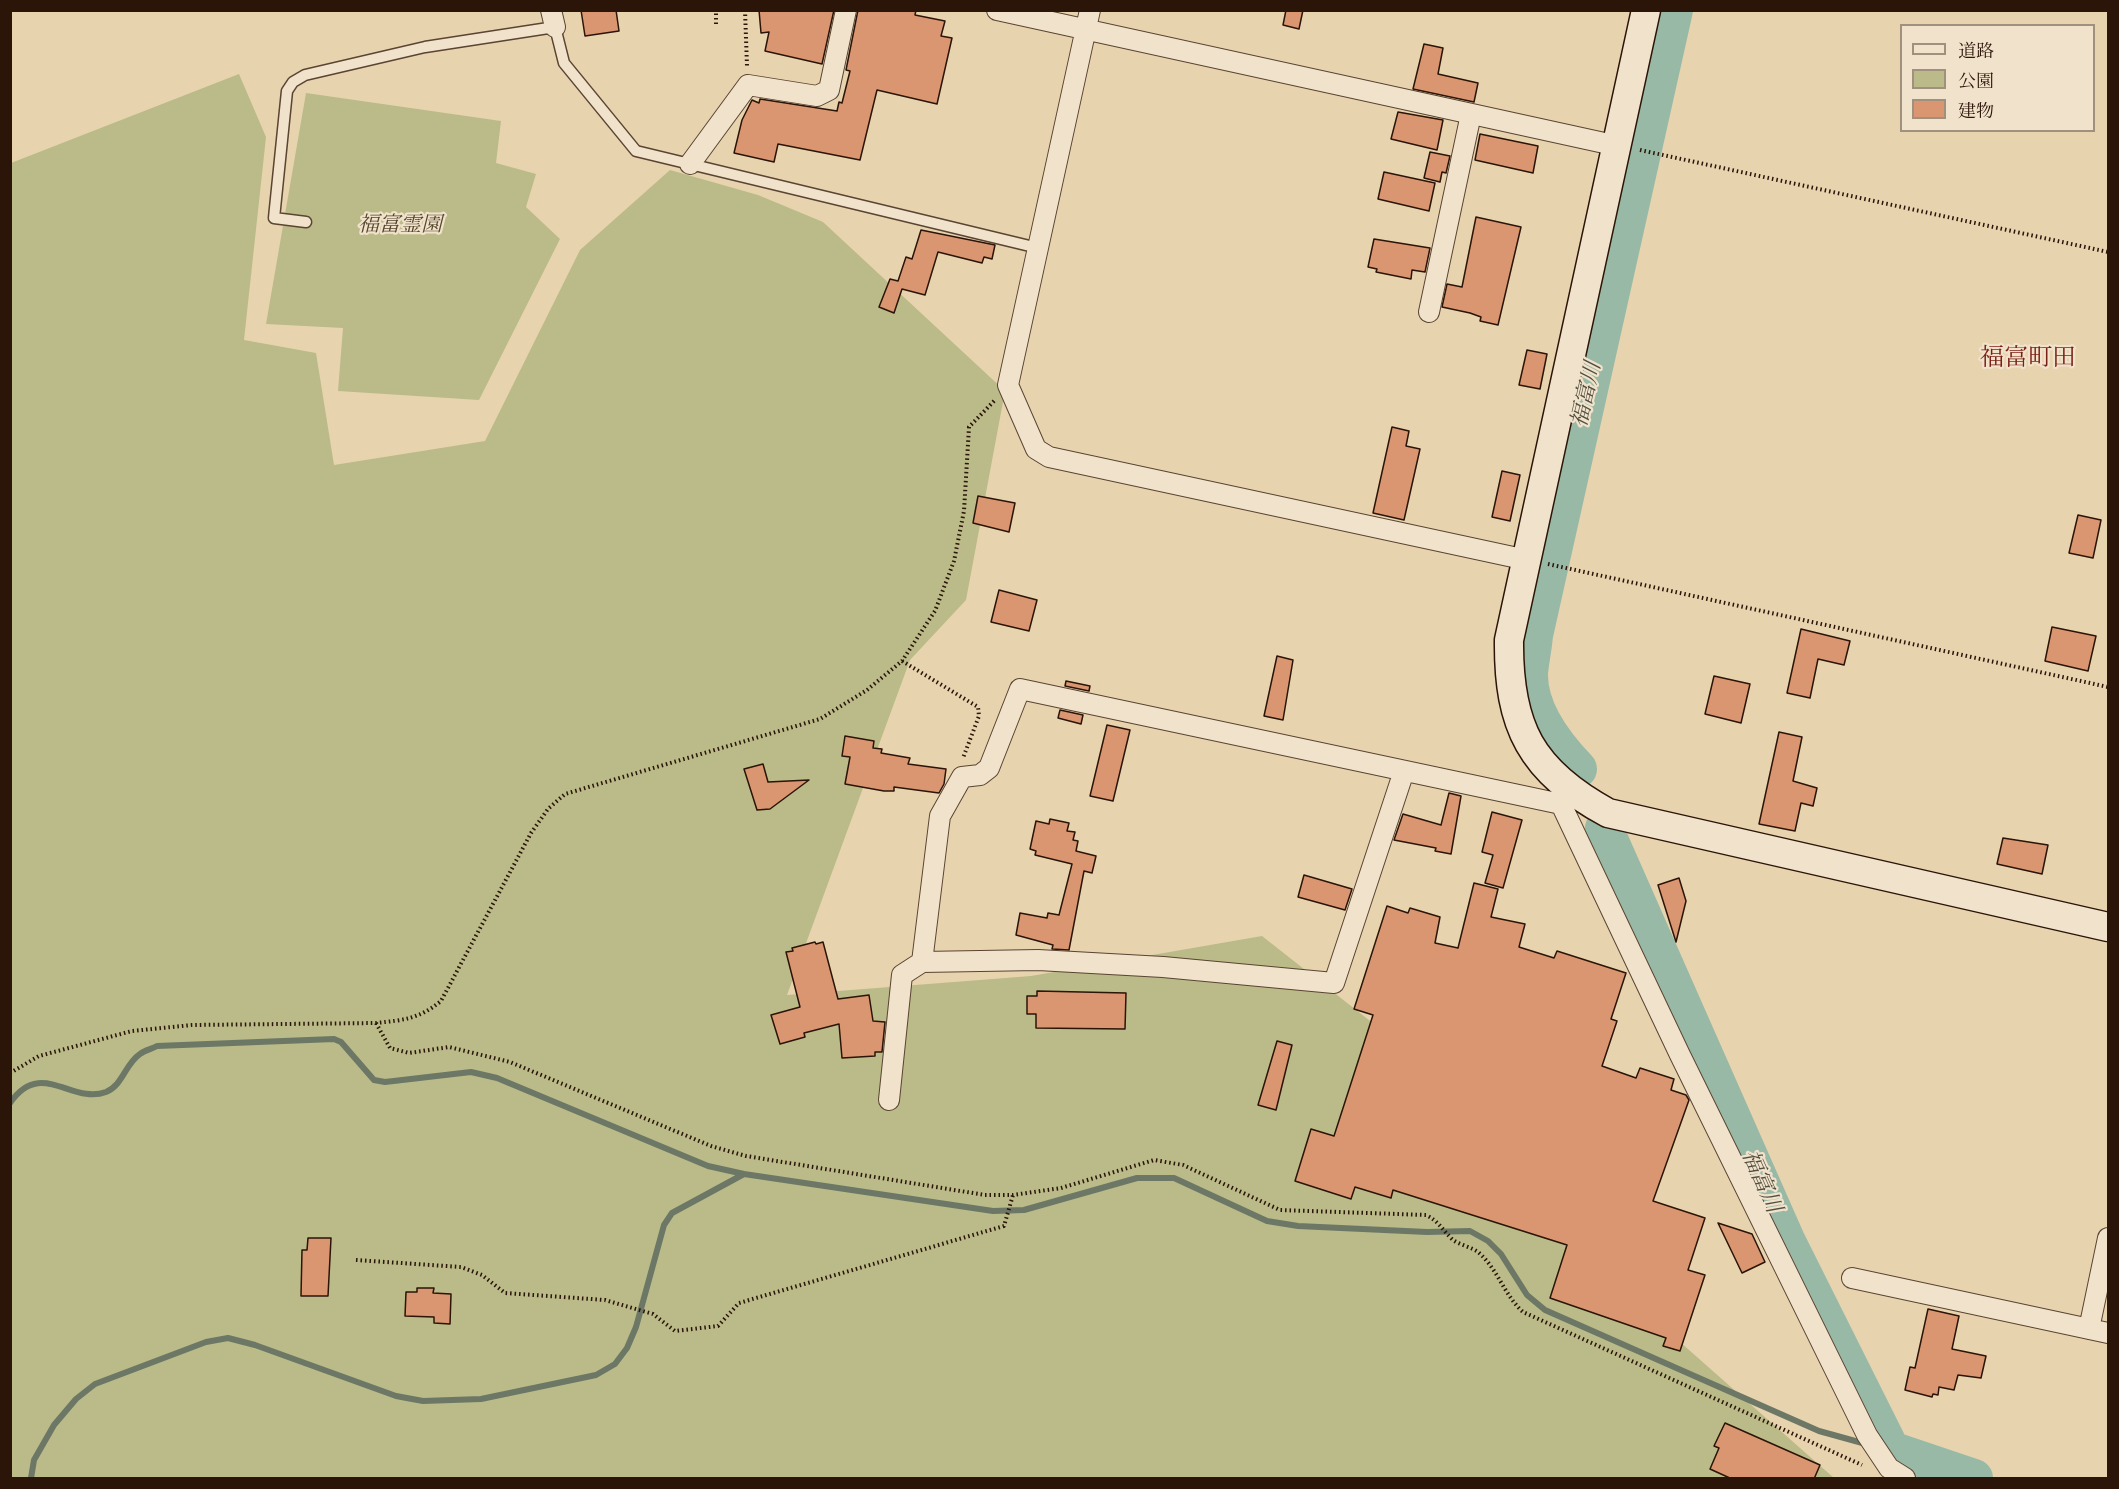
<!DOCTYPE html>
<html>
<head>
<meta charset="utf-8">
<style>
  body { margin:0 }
  #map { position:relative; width:2119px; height:1489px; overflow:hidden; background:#e8d3af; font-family:"IM FELL Double Pica","Noto Serif JP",serif }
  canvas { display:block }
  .frame { position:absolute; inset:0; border:12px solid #2b1408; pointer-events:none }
  .legend { position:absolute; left:1900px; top:24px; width:195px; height:108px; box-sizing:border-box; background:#f0e2cb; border:2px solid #a1907d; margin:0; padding:8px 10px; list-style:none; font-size:18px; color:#2b1408 }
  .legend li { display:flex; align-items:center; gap:12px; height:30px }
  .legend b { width:30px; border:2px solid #a1907d }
</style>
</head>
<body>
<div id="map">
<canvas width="2119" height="1489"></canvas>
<div class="frame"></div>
<ul class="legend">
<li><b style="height:8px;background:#f0e2cb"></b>道路</li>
<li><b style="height:16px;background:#babb88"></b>公園</li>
<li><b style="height:16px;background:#d99670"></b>建物</li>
</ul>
</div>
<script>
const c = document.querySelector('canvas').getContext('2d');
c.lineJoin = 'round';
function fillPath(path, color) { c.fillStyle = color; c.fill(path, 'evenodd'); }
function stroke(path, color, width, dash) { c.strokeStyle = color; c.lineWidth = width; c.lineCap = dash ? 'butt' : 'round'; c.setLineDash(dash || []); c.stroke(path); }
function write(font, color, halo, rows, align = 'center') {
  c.font = font + ' "IM FELL Double Pica","Noto Serif JP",serif'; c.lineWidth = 4.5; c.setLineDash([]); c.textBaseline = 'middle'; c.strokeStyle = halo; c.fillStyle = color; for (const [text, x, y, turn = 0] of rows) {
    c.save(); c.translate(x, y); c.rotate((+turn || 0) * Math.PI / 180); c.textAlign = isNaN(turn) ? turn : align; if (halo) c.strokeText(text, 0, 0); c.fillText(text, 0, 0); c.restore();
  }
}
fillPath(new Path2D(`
  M239,74L266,137L244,340L316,353L334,465L485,441L580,250L670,170L758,195L823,222L1005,391L966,600L910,660L787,995L1031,976L1262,936L1435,1072L1646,1312L1834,1478H11V163Z
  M306,93L501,121L496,163L536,174L526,207L560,239L479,400L338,391L343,328L266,324Z`), '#babb88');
stroke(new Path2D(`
  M10,1103C41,1058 72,1105 106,1092C123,1085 125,1064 140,1054C145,1050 152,1049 157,1046L334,1039L341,1042L374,1080L385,1082L471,1072L497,1078L708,1166L744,1174
  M31,1478L34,1460L54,1425L76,1399L95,1384L206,1342L228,1338L255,1345L396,1396L423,1401L481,1399L596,1375L615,1364L627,1348L636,1327L664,1225L672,1213L744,1174L993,1211L1024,1210L1137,1178H1174L1267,1221L1298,1226L1427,1232L1470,1231L1488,1241L1501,1254L1527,1295L1545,1310L1819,1431L1866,1444`), '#6c7766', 6);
stroke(new Path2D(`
  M1578,769C1554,744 1528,709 1529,673C1530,661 1533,648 1534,635L1674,10
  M1604,828L1786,1240L1891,1450L1974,1478`), '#98b9a5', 38);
const building = new Path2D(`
  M581,10H616L619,31L585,36Z
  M759,10H834L822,64L765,51L769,32L761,33Z
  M858,10H916L915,15L945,21L941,36L952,38L937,104L877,90L860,160L778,144L774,162L734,153L742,120L752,100L759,103L760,99L837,111L839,102L842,103L850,71L846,70Z
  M1286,10H1303L1299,29L1283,25Z
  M1424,44L1443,48L1438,74L1478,83L1474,102L1413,89Z
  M1398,112L1443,120L1437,150L1391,139Z
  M1480,134L1538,146L1533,173L1475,160Z
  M1430,152L1450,156L1446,173L1442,172L1440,182L1424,178Z
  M1384,172L1435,183L1429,211L1378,199Z
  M1476,217L1521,227L1498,325L1480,321L1481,317L1470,313L1442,307L1447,284L1462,287Z
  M921,230L995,245L992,259L984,257L982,263L938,252L925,295L902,289L894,313L879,307L890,279L898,281L906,257L912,259Z
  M1374,239L1430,248L1425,272L1412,270L1411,279L1376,272L1377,269L1368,267Z
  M1527,350L1547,354L1540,389L1519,385Z
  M1392,427L1409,431L1406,446L1420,449L1404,520L1373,513Z
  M1502,471L1520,475L1510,521L1492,517Z
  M978,496L1015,503L1009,532L973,523Z
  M2078,515L2101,520L2093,558L2069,553Z
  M999,590L1037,600L1029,631L991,622Z
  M2052,627L2096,636L2088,671L2045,661Z
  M1801,629L1850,641L1844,665L1818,659L1810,698L1787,693Z
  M1277,656L1293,660L1283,720L1264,716Z
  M1714,676L1750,684L1741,723L1705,714Z
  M1066,681L1090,686L1089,691L1065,686Z
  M1060,710L1083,715L1081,724L1058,718Z
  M1107,725L1130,730L1113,801L1090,796Z
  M1779,732L1802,737L1793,781L1817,788L1813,806L1801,803L1795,831L1759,824Z
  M845,736L874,741L873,748L882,749L881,753L910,758L908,764L946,769L944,784L939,793L894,787V791H884L845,784L850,757L842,756Z
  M763,764L768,782L809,780L770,809L757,810L744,769Z
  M1449,793L1461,796L1451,854L1435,851L1436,848L1394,840L1403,814L1441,825Z
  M1492,812L1522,820L1503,888L1485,883L1493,855L1482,852Z
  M1050,819L1069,823L1067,831L1075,832L1073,840L1078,841L1076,851L1096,856L1092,873L1084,871L1069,950L1052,949L1053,945L1016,935L1020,913L1047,918L1048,913L1059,915L1072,864L1035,855L1036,851L1030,849L1036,821L1049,824Z
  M2003,838L2048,845L2042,874L1997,864Z
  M1304,875L1352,889L1345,910L1298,897Z
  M1679,878L1686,901L1676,942L1658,885Z
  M1474,883L1498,889L1491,917L1525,924L1519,947L1554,958L1557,951L1626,973L1611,1019L1617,1021L1602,1066L1636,1078L1640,1068L1674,1079L1671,1090L1686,1095L1689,1100L1653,1201L1705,1218L1688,1270L1705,1275L1680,1351L1663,1346L1666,1338L1550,1298L1567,1245L1393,1190L1391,1198L1355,1187L1351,1199L1295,1181L1311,1129L1334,1136L1373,1015L1354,1009L1387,906L1408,913L1410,908L1440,917L1435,943L1458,948Z
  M815,942L816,944L823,942L838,999L869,995L873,1021L885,1022L882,1052H875V1056L842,1058L839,1024L804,1033L805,1037L780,1044L771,1015L800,1007L786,952L793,951L792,948Z
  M1037,991L1126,993L1125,1029L1036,1028V1014H1027V996H1037Z
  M1277,1041L1292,1045L1276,1110L1258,1105Z
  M1718,1223L1752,1234L1765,1262L1742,1273Z
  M308,1238H331L328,1296H301L302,1250H307Z
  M417,1288H434L433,1293L451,1294L450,1324L434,1323V1317L405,1316L406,1292H417Z
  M1928,1309L1959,1316L1952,1349L1986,1356L1981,1378L1958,1375L1954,1390L1939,1387L1938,1395L1933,1394L1932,1397L1905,1390L1910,1367L1915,1368Z
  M1725,1423L1820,1465L1814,1479H1732L1710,1469L1719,1448L1714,1446Z`);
fillPath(building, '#d99670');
stroke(building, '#2b1408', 1.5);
const lane = new Path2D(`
  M306,222L274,218L287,91L293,82L305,75L425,47L555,27L564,63L636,151L1038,248`);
const street = new Path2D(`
  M551,10L555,27
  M997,10L1618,146
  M1090,10L1008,385L1036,449L1049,457L1527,560
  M690,164L748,85L817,96L829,90L846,10
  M1429,312L1471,114
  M1570,797L1561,804L1680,1055L1867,1435L1889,1468L1905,1478
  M922,962L1038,960L1163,967L1334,983L1404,771
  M889,1100L902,975L922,962L940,816L962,777L980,775L989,768L1020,689L1561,804
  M1852,1278L2108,1333
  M2089,1329L2108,1238`);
const secondary = new Path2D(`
  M1646,10L1509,640C1508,727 1531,771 1608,813L2108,927`);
stroke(lane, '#5a4432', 13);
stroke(street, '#5a4432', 22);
stroke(secondary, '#2b1408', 31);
stroke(new Path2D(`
  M745,10L747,66
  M716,24V10
  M1640,150L2108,252
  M1548,564L2108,687
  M902,661L978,707L979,716L963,758
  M376,1023L390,1048L409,1053L449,1047L510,1062L711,1146L746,1156L985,1195H1013L1061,1188L1154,1160L1183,1165L1280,1210L1426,1215C1439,1221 1443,1231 1453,1240C1460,1245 1471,1247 1478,1252C1498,1269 1504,1295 1523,1312L1862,1465
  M10,1073L39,1056L132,1031L192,1025L376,1023C404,1020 419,1019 441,1001L531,833L548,809L565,794L820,719L867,690L902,661L935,611L954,561L964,511L969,427L995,400
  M356,1260L461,1267L482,1275L505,1293L605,1300L653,1314L675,1331L718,1326L739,1303L1004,1226L1013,1195`), '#2b1408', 4, [1.5, 3]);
stroke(lane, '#f0e2cb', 10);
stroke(street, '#f0e2cb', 20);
stroke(secondary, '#f0e2cb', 28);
write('italic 21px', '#56462e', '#f0e2cb', [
  ["福富霊園",400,226]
]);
write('italic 22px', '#514e3f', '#f0e2cb', [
  ["福富川",1588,395,-77],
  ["福富川",1760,1182,66]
]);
write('24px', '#7a1f14', '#f0e2cb', [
  ["福富町田",2028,360]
]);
</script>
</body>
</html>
